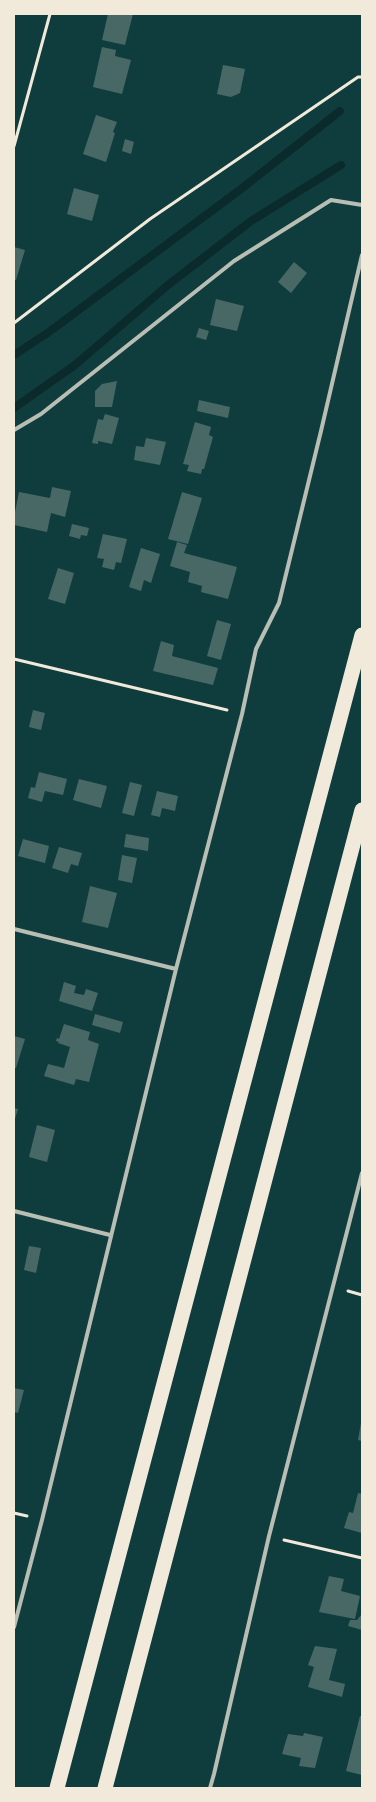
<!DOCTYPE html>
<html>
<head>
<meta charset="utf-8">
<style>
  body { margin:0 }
  #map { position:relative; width:376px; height:1802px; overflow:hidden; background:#0f3d3e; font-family:"Playfair Display",serif }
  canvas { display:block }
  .frame { position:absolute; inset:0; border:15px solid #f1e9da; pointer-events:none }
</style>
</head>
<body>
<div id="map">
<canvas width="376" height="1802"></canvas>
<div class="frame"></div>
</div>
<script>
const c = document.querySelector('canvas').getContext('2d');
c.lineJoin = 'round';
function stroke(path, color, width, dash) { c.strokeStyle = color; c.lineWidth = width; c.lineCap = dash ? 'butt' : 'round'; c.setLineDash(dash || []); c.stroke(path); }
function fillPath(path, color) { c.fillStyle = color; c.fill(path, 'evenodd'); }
stroke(new Path2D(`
  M14,355L49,332L241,189L340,111
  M14,408L75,365L168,285L251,221L341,165`), '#0a2a2b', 8);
fillPath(new Path2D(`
  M108,14H133L125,45L102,40Z
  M102,47L116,50L115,56L131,60L122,94L93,87Z
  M223,65L245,69L240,93L231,97L217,94Z
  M96,115L117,122L113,132L115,133L106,162L83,154Z
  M125,139L134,142L131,154L122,151Z
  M74,188L99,195L92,221L67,214Z
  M14,247L25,250L16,280H14Z
  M294,262L307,273L291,293L278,282Z
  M216,299L244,306L237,331L210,325Z
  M199,328L209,331L206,340L196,337Z
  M117,381L112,407H95V391L102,384Z
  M199,400L230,407L228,418L197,411Z
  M105,414L119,418L112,444L98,441V444L92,443L98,419L103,420Z
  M195,422L211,427L209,435L213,437L204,469H202L201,474L187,471L189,465L183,464Z
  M146,438L166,442L160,465L134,460L136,446L144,447Z
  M52,487L71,491L65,517L51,513L47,532L14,525V517L19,492L50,498Z
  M182,492L202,498L188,544L168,539Z
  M72,524L89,528L87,536L81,535L80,539L69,536Z
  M103,534L127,539L121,563L116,562L114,570L102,567L104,559L97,558Z
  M177,542L187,545L184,553L237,567L228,599L201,592L202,586L188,582L190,572L170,566Z
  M141,548L160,554L151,583L144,580L141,591L129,587Z
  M58,568L74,573L65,604L48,599Z
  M217,620L231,624L221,660L207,656Z
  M161,641L174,645L172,656L218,668L213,685L153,671Z
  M33,710L45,713L41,730L29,727Z
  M39,772L67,779L63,795L45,791L42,802L28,798L31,787L35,788Z
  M79,779L107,786L101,808L73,800Z
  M130,782L142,785L134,816L122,813Z
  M157,791L178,796L175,811L162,808L160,817L151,815Z
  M126,834L149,838L148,851L124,847Z
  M23,839L49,846L45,863L18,856Z
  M59,847L82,853L78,866L71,864L68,873L52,868Z
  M122,855L137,858L132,883L118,880Z
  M90,886L117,893L108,928L82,922Z
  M64,982L76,986L74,993L84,995L86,989L98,993L92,1011L59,1001Z
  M95,1014L123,1022L120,1033L92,1025Z
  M64,1024L90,1032L88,1040L99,1044L89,1082L76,1079L74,1085L44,1076L48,1064L64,1068L70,1047L58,1043L59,1042L56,1041L57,1038L59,1039Z
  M14,1036L25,1039L16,1068L14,1067Z
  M14,1108L18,1109L14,1122Z
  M37,1125L55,1130L47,1162L29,1157Z
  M29,1246L41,1248L36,1273L24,1270Z
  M14,1388L24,1390L18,1413L14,1412Z
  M361,1423H362V1441L358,1440Z
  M358,1493L362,1494V1533L344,1528L349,1512L353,1513Z
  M329,1576L344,1579L341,1591L360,1596L355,1619L319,1612Z
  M362,1614V1630L348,1626L350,1620H357Z
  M315,1646L337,1649L329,1680L345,1684L342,1697L308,1687L314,1667L308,1665Z
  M360,1716H362V1775L346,1771Z
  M304,1733L323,1737L315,1768L299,1766L301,1758L282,1754L288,1734L303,1736Z`), '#486865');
stroke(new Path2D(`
  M14,146L50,14
  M14,323L150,219L358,77H362
  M14,659L227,710
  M348,1291L362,1295
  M14,1513L27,1516
  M284,1540L362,1558`), '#f1e9da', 3);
stroke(new Path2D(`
  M14,430L41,414L234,261L331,200L362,205
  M14,929L176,969
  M14,1211L110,1235
  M14,1627L42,1520L176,969L242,714L256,649L279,603L321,431L362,255
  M210,1788L214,1774L269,1536L362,1173`), '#b8beb3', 4);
stroke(new Path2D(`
  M57,1788L362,635
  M105,1788L362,810`), '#f1e9da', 15);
</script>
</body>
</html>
